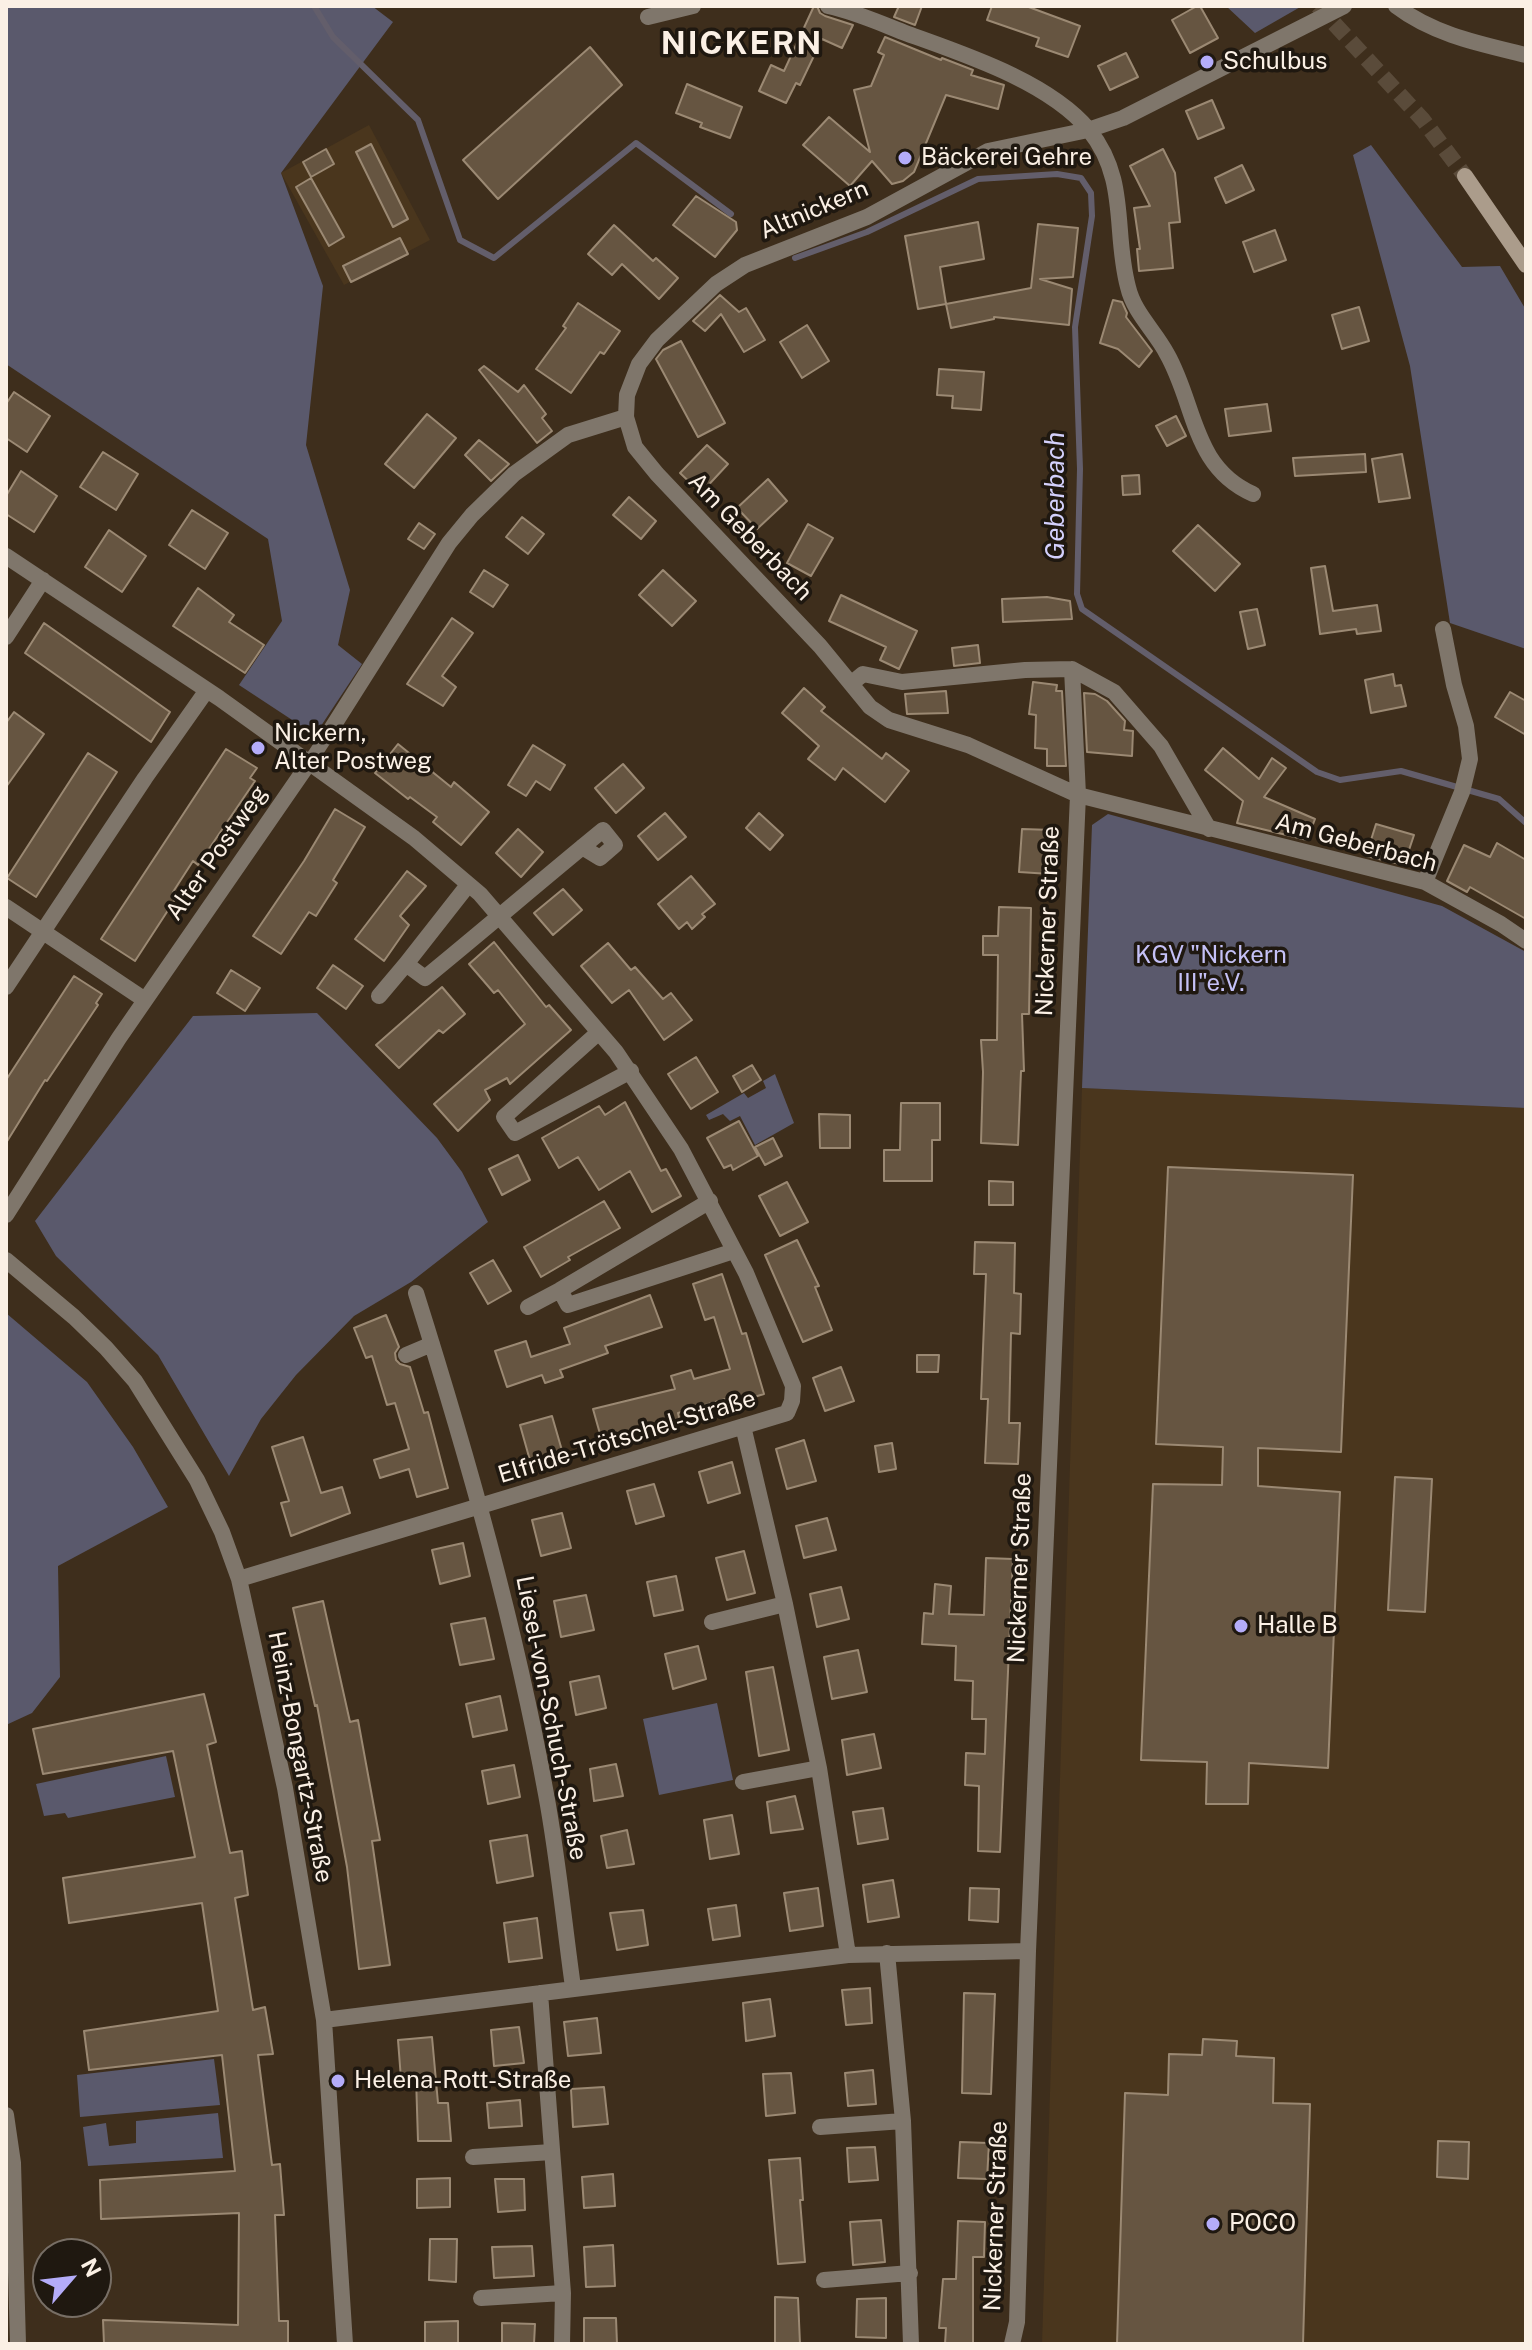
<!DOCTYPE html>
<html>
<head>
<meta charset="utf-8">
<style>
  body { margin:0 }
  #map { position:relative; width:1532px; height:2350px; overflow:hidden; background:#3e2e1c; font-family:"Public Sans",sans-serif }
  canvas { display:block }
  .frame { position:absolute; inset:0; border:8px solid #fbf0e5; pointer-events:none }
  .north { position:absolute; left:32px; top:2238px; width:80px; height:80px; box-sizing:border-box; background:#1f1810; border:2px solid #776e65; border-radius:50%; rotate:62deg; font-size:22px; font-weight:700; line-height:32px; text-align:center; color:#fbf0e5 }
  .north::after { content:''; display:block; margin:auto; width:28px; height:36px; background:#b4acf9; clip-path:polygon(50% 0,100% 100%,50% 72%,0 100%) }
</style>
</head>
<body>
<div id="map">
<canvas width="1532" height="2350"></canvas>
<div class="frame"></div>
<div class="north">N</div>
</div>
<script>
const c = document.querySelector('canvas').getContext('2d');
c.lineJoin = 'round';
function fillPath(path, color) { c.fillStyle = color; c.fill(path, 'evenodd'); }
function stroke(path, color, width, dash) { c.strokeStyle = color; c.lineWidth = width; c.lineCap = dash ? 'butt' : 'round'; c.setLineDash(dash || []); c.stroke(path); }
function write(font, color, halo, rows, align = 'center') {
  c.font = font + ' "Public Sans",sans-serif'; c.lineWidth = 7; c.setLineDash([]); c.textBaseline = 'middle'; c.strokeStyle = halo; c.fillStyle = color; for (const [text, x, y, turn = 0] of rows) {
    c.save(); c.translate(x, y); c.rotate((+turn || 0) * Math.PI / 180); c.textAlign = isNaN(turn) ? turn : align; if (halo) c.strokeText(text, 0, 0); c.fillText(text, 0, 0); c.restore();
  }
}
fillPath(new Path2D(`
  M369,125L430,240L344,285L281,173Z
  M1082,1088L1526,1108V2344H1042Z`), '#4a361d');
fillPath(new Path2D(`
  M6,6H372L393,22L281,173L323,286L306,445L350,590L338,645L362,664L315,735L239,685L282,621L268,539L6,364Z
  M1226,6H1302L1255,33Z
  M1371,145L1462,267L1500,266L1526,310V649L1450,623L1410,366L1353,155Z
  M1108,814L1442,906L1526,952V1108L1082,1088L1092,825Z
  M317,1013L437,1138L462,1172L488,1222L411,1282L354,1316L296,1375L261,1419L229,1476L158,1355L56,1256L35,1221L193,1016Z
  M775,1074L794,1123L755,1145L740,1116L730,1121L723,1114L709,1120L706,1115L744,1093L748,1098L766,1088L763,1081Z
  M6,1313L87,1382L133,1447L168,1507L58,1566L60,1677L32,1713L6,1725Z
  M717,1703L733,1780L659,1795L643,1719Z
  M166,1756L175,1797L68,1818L65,1813L44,1816L36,1784Z
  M214,2059L220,2105L80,2117L77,2075Z
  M218,2113L223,2158L88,2166L83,2127L106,2123L109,2146L136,2143V2121Z`), '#5a596c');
stroke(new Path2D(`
  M314,6L333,37L418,120L460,240L494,258L636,143L731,214
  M795,258L867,232L978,179L1057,174L1081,178L1091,193L1092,216L1075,327L1080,469L1077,594L1082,609L1317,772L1340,780L1401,771L1499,799L1526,823`), '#635e6b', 6);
const building = new Path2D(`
  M814,6H817L820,13L825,16L853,25L842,48L822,39L800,85L796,83L786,103L759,91L771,65L784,71Z
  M899,6H922L915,25L894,17Z
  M992,6H1026L1080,26L1068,57L1036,46L1039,38L987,20Z
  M1197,6H1200L1218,38L1190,53L1172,20Z
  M885,37L941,60L942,58L973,70L971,75L1004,85L998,109L946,95L914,172L903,181L892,184L872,161L850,186L803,145L829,117L870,152L854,90L871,86L884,55L878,52Z
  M590,47L622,85L498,199L463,160Z
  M1126,53L1138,77L1110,90L1098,66Z
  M687,84L742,107L730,138L700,127L702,123L676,113Z
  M1212,100L1224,128L1198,139L1186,111Z
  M371,144L408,219L393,227L356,152Z
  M326,149L334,164L311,177L303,162Z
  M1163,149L1175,173L1180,222L1169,223L1173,268L1139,271L1137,249H1140L1134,208L1150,206L1130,166Z
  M1242,165L1254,190L1226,203L1215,178Z
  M311,178L344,237L329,246L296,187Z
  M696,196L736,222L737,230L715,257L673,225Z
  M978,222L984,259L940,267L946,304L918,309L905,236Z
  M1038,224L1078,228L1073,277L1040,279L1072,289L1069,325L994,317V319L951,328L946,304L1031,288Z
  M614,225L653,261L656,258L678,278L659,299L622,264L612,275L588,254Z
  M1275,230L1286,260L1254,272L1243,242Z
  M400,238L408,254L351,282L343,266Z
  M720,295L739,312L746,308L765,340L744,352L721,314L705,331L693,321Z
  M1113,300L1122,302L1127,313L1126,317L1152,351L1139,367L1118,349L1100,343Z
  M578,303L620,331L604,354L600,352L571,393L536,369L566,328L563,326Z
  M1359,307L1369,341L1342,349L1332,315Z
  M807,325L829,361L802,378L780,342Z
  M681,341L725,423L698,437L656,359L663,350Z
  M484,366L518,392L524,385L546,414L542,418L552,431L537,443L479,370Z
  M939,369L984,372L981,410L952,408L953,396L937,395Z
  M14,392L50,416L27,452L6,438V404Z
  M1267,404L1271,431L1229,436L1225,409Z
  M427,414L456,438L414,488L385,464Z
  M1176,416L1186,436L1167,446L1156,426Z
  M479,440L509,464L491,481L465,455Z
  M707,445L728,464L701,493L680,473Z
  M103,452L138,474L116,510L80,487Z
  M1365,454L1366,472L1295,476L1293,458Z
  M1402,454L1410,498L1379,502L1372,459Z
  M21,471L57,496L34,532L6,514V496Z
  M1139,475L1140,494L1123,495L1122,476Z
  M768,479L787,501L757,529L737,508Z
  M629,497L656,521L641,539L613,515Z
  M192,510L228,533L205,569L169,545Z
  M522,517L544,534L528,554L506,537Z
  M419,523L435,534L424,549L408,539Z
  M808,524L833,538L811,576L787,563Z
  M1198,525L1240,564L1215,591L1173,551Z
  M109,530L146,556L122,592L85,567Z
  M1325,566L1333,611L1377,605L1381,631L1357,634L1356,629L1320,634L1311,568Z
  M484,570L508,585L493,607L470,592Z
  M663,570L696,601L672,626L639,595Z
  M198,588L234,615L229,622L264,645L245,673L173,626Z
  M841,595L917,631L899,669L880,660L886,647L829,621Z
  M1047,597L1070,601L1072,619L1003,622L1002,599Z
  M1257,609L1265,645L1248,649L1240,612Z
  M452,618L473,633L442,676L456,687L443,706L407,684Z
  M44,623L170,712L151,742L25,653Z
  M978,645L980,663L954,666L952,648Z
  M1393,674L1395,686L1401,685L1406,706L1371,713L1365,680Z
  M1033,682L1057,685L1056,691H1062L1066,766H1047V749L1035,748L1036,715L1029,714Z
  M804,688L825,707L821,711L882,759L886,753L909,771L885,802L843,768L835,780L808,759L819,746L782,713Z
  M946,691L948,713L907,714L905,694Z
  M1510,692L1526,701V735L1495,717Z
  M1084,693L1095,694L1107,701L1125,721L1124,730L1133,731L1132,756L1087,752Z
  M14,712L44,734L6,787V723Z
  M398,744L451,787L454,782L489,812L461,845L433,822L437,817L410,797L408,799L375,773Z
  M533,745L565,765L550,790L536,781L526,796L508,785Z
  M1223,748L1259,779L1272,758L1286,768L1264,797L1315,819L1307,840L1237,823L1243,801L1205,770Z
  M226,749L257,768L250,778L255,781L198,865L193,861L173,892L178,895L135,961L101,939Z
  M88,753L117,772L36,897L7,878Z
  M623,764L644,788L616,813L595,788Z
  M335,809L365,827L333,880L337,883L316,916L309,912L281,954L253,936L304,861Z
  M665,813L686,837L658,860L638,836Z
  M759,813L783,835L770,850L746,828Z
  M1376,824L1414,835L1404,865L1366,856Z
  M518,829L543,852L521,877L496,853Z
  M1022,829L1052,830L1050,874L1019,872Z
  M1497,843L1526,860V919L1470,887L1467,892L1447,881L1464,845L1490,857Z
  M407,871L426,886L400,916L409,925L384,961L355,939Z
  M691,876L715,904L702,914L705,917L692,929L687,922L679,929L658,904Z
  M563,889L582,910L553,935L534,913Z
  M999,907L1031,908L1029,1014H1022L1024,1071H1021L1018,1145L981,1143L983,1072L981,1040H997L998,955H983V936H998Z
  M494,942L546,1007L549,1005L571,1030L510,1084L507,1078L485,1090L490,1100L458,1131L434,1104L525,1024L498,990L494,993L469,964Z
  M608,943L631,970L635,967L663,999L671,993L692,1020L664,1040L629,990L612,1003L581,966Z
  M333,965L363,986L346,1009L317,988Z
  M231,970L260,988L245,1011L217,993Z
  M74,976L102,994L96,1003L98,1005L47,1081L45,1080L6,1143V1080Z
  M442,987L465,1014L443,1033L439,1030L399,1068L376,1045Z
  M696,1057L718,1092L691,1109L668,1074Z
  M752,1065L761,1080L742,1092L733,1076Z
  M625,1102L661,1171L666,1169L681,1196L652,1212L630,1171L599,1190L578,1157L559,1168L542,1138L599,1106L605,1115Z
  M901,1103H940V1140H932V1181H884V1150H900Z
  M819,1114L850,1115V1148H820Z
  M739,1121L758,1156L733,1170L731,1165L724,1168L707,1138Z
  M773,1138L782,1156L765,1165L755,1147Z
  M518,1155L530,1180L502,1195L489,1169Z
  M1168,1167L1353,1175L1341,1452L1258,1448V1486L1340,1492L1328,1768L1249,1763L1248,1804H1206L1207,1762L1141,1760L1153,1484L1222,1485L1223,1447L1156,1444Z
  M989,1181L1013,1182V1205H989Z
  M787,1182L808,1222L780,1236L759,1196Z
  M604,1201L620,1228L568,1257L570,1260L541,1277L524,1247Z
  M797,1240L819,1286L815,1287L832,1330L803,1342L765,1255Z
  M975,1242L1015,1243L1014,1293L1021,1294L1020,1334L1011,1333L1009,1423H1020L1018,1464L985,1463L988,1399H981L986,1274H974Z
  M493,1260L511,1291L488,1304L470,1273Z
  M722,1274L742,1334L746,1333L764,1394L731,1404L729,1398L678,1413L680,1421L602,1441L593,1409L675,1389L671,1376L691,1370L694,1379L730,1369L714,1317L705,1320L693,1284Z
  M650,1295L662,1327L605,1346L608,1353L560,1370L563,1377L545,1383L542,1375L507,1387L495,1351L526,1341L531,1357L570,1344L564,1328Z
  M386,1315L399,1347L395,1353L396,1360L400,1364L410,1367L424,1413L428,1412L448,1488L417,1497L409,1469L380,1478L374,1460L409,1449L395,1403L387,1405L372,1356L366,1358L354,1328Z
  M917,1355H939L938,1372H917Z
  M841,1367L854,1401L825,1411L813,1378Z
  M552,1416L563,1454L531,1464L520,1425Z
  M303,1437L321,1493L342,1487L350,1513L291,1536L281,1503L289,1501L272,1447Z
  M804,1440L816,1481L787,1489L776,1449Z
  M892,1443L896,1469L879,1472L875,1446Z
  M732,1462L740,1493L708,1503L699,1472Z
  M1395,1477L1432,1479L1425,1612L1388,1610Z
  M654,1484L664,1516L636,1524L627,1491Z
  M562,1513L571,1548L541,1556L532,1520Z
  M827,1518L836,1550L804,1558L796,1526Z
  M463,1543L470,1576L440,1584L432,1550Z
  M744,1551L755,1593L727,1600L716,1558Z
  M986,1558L1013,1559L1000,1852L978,1851L979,1786L965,1785L966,1753L985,1754L986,1719H972L973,1681L955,1680L956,1646L922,1644L924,1613L933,1614L935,1584L951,1586L949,1614L984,1615Z
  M676,1576L683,1610L654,1616L647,1582Z
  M841,1587L849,1619L817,1627L810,1594Z
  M586,1595L594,1630L561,1637L554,1601Z
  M323,1601L350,1722L358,1720L380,1840L372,1841L390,1965L359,1969L347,1867L317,1705L315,1706L293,1608Z
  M485,1618L494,1659L460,1665L451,1624Z
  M698,1646L706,1679L673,1689L665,1654Z
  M858,1650L867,1692L832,1699L824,1657Z
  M773,1667L789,1750L759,1756L746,1672Z
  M599,1676L606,1708L576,1715L570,1682Z
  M204,1694L216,1742L207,1745L230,1853L242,1851L248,1895L235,1898L253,2010L265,2007L273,2054L258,2055L272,2165L280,2164L284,2215H275L279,2321H288V2344H104L103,2320L238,2325L239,2213L101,2219L100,2180L235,2171L222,2055L89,2070L84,2031L218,2011L202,1903L69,1923L63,1878L195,1857L173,1751L43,1774L33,1729Z
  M500,1696L507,1730L473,1737L466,1704Z
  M874,1734L881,1768L847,1775L842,1740Z
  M616,1764L623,1796L594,1801L590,1769Z
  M514,1765L520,1797L488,1804L482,1771Z
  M795,1796L803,1829L771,1833L767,1802Z
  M883,1808L888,1839L858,1844L853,1812Z
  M732,1815L739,1854L710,1859L704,1820Z
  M627,1830L634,1864L607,1868L601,1836Z
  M527,1835L533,1876L497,1883L490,1841Z
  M893,1880L899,1917L868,1922L863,1885Z
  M818,1888L823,1926L790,1931L784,1893Z
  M970,1888L999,1889L998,1922L969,1920Z
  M736,1905L740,1936L713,1940L708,1909Z
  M643,1910L648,1945L617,1950L610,1913Z
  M537,1918L542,1958L509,1962L504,1923Z
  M870,1988L872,2023L846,2025L842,1990Z
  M964,1993L995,1994L991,2094L962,2093Z
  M770,1999L775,2036L746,2041L743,2003Z
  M597,2018L601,2053L568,2056L564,2022Z
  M519,2027L524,2063L494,2066L491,2030Z
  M432,2037L438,2103H448L451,2141H418L416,2077L401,2079L398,2040Z
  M1203,2039L1237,2041L1236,2056L1274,2058L1273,2103L1310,2104L1303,2344H1117L1125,2093L1168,2095L1169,2054L1202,2055Z
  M873,2070L876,2104L848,2106L845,2073Z
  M791,2073L795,2113L766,2116L763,2074Z
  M604,2087L608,2124L573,2127L571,2089Z
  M520,2100L522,2126L489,2128L487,2103Z
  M1438,2141L1469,2142L1468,2179L1437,2177Z
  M960,2142L989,2143L987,2179L958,2178Z
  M875,2147L878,2180L849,2182L847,2148Z
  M800,2158L803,2200H800L805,2262L778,2264L769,2160Z
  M613,2174L615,2206L584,2208L582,2177Z
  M450,2178V2207L417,2208V2179Z
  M495,2179H524L525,2210L498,2212Z
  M881,2220L885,2262L853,2265L850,2222Z
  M958,2221L985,2222L984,2257H973V2344H945L946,2328H939L943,2279H956Z
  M430,2239H457L456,2282L429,2280Z
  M613,2245L615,2286L586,2287L584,2247Z
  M532,2246L534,2276L494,2278L492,2247Z
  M775,2297L798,2298L800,2344H775Z
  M886,2298V2338L856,2337L857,2299Z
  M584,2318H616L617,2344H584Z
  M458,2321V2344H425V2322Z
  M502,2323L535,2324L534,2344H502Z`);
fillPath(building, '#665541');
stroke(building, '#9b8973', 2);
stroke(new Path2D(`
  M1318,6L1423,120L1465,176`), '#5a4b3a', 16, [16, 8]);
stroke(new Path2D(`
  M309,763L330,731`), '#7f766b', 14);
stroke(new Path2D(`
  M828,6C856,12 882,24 908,34C966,55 1049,82 1089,130C1129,180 1113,231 1128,287C1134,313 1155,331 1167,354C1196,405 1192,467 1253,494
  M1344,6L1123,118L1088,130L988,151L867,217L745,265L716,284L657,340L639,364L627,395L626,417L635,447L657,474L820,646L870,707L889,720L968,745L1078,795L1425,882L1501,924L1526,941
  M648,17L693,6
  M6,556L219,698L414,838L480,894L616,1052L681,1149L746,1273L793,1386L792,1401L787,1413L239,1579
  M6,637L43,580
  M852,683L863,674L902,682L1025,670L1072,669L1114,692L1161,746L1209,829
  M330,731L449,543L472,515L514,474L568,435L626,417
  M1425,882L1462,792L1470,759L1466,726L1454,685L1443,629
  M468,885L406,964L425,978C485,929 543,879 603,830L615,845L600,858L582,847
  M6,907L145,1000
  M6,987L145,778L207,690
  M379,996L406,964
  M599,1032L504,1117L515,1133L631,1071
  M710,1201L560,1290L568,1305L734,1251
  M6,1215L119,1038L309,763
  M6,1260L74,1317L106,1348L135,1381L197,1480L222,1532L239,1579L285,1788L324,2020L345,2344
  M416,1293C468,1458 515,1624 546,1794C558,1858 564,1923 573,1987
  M528,1307L560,1290
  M406,1355L432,1344
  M743,1426L785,1604L819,1768L848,1955
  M712,1622L785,1604
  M743,1782L819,1768
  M887,1953L903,2121L911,2344
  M540,1993L563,2293L562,2344
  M324,2020L848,1955L1028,1951
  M6,2115L13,2163L18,2344
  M820,2127L903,2121
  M473,2157L552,2152
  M824,2280L910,2273
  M481,2298L563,2293
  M1012,2344L1017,2322L1028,1951L1078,795L1072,669`), '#7f766b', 16);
stroke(new Path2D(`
  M1396,6C1434,35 1481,44 1526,55`), '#7f766b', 16);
stroke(new Path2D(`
  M1465,176L1526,265`), '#ab9c8b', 16);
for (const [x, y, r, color] of [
  [1207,62,8,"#b4acf9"],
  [905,158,8,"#b4acf9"],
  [258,748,8,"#b4acf9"],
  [1241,1626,8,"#b4acf9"],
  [338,2081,8,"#b4acf9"],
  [1213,2224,8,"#b4acf9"]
]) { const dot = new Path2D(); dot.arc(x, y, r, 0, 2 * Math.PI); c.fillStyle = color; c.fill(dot); stroke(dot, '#1f1810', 3); }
write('24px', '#fbf0e5', '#1f1810', [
  ["Schulbus",1223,62],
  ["Bäckerei Gehre",921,158],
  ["Nickern,",274,734],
  ["Alter Postweg",274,762],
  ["Halle B",1257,1626],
  ["Helena-Rott-Straße",354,2081],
  ["POCO",1229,2224]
], 'left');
write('24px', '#fbf0e5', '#1f1810', [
  ["Altnickern",814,210,-23],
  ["Am Geberbach",750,537,46],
  ["Am Geberbach",1356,843,15],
  ["Alter Postweg",217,853,-55],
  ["Nickerner Straße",1048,921,-88],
  ["Elfride-Trötschel-Straße",627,1437,-17],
  ["Nickerner Straße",1020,1568,-88],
  ["Liesel-von-Schuch-Straße",551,1718,79],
  ["Heinz-Bongartz-Straße",300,1757,79],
  ["Nickerner Straße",996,2216,-88]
]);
write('24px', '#c5c1f7', '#1f1810', [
  ["KGV \"Nickern",1211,956],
  ["III\"e.V.",1211,984]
]);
write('italic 26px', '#d3d0fc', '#1f1810', [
  ["Geberbach",1056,496,-90]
]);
c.letterSpacing = '2px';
write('bold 32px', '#fbf0e5', '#1f1810', [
  ["NICKERN",742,44]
]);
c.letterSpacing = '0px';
</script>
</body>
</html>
